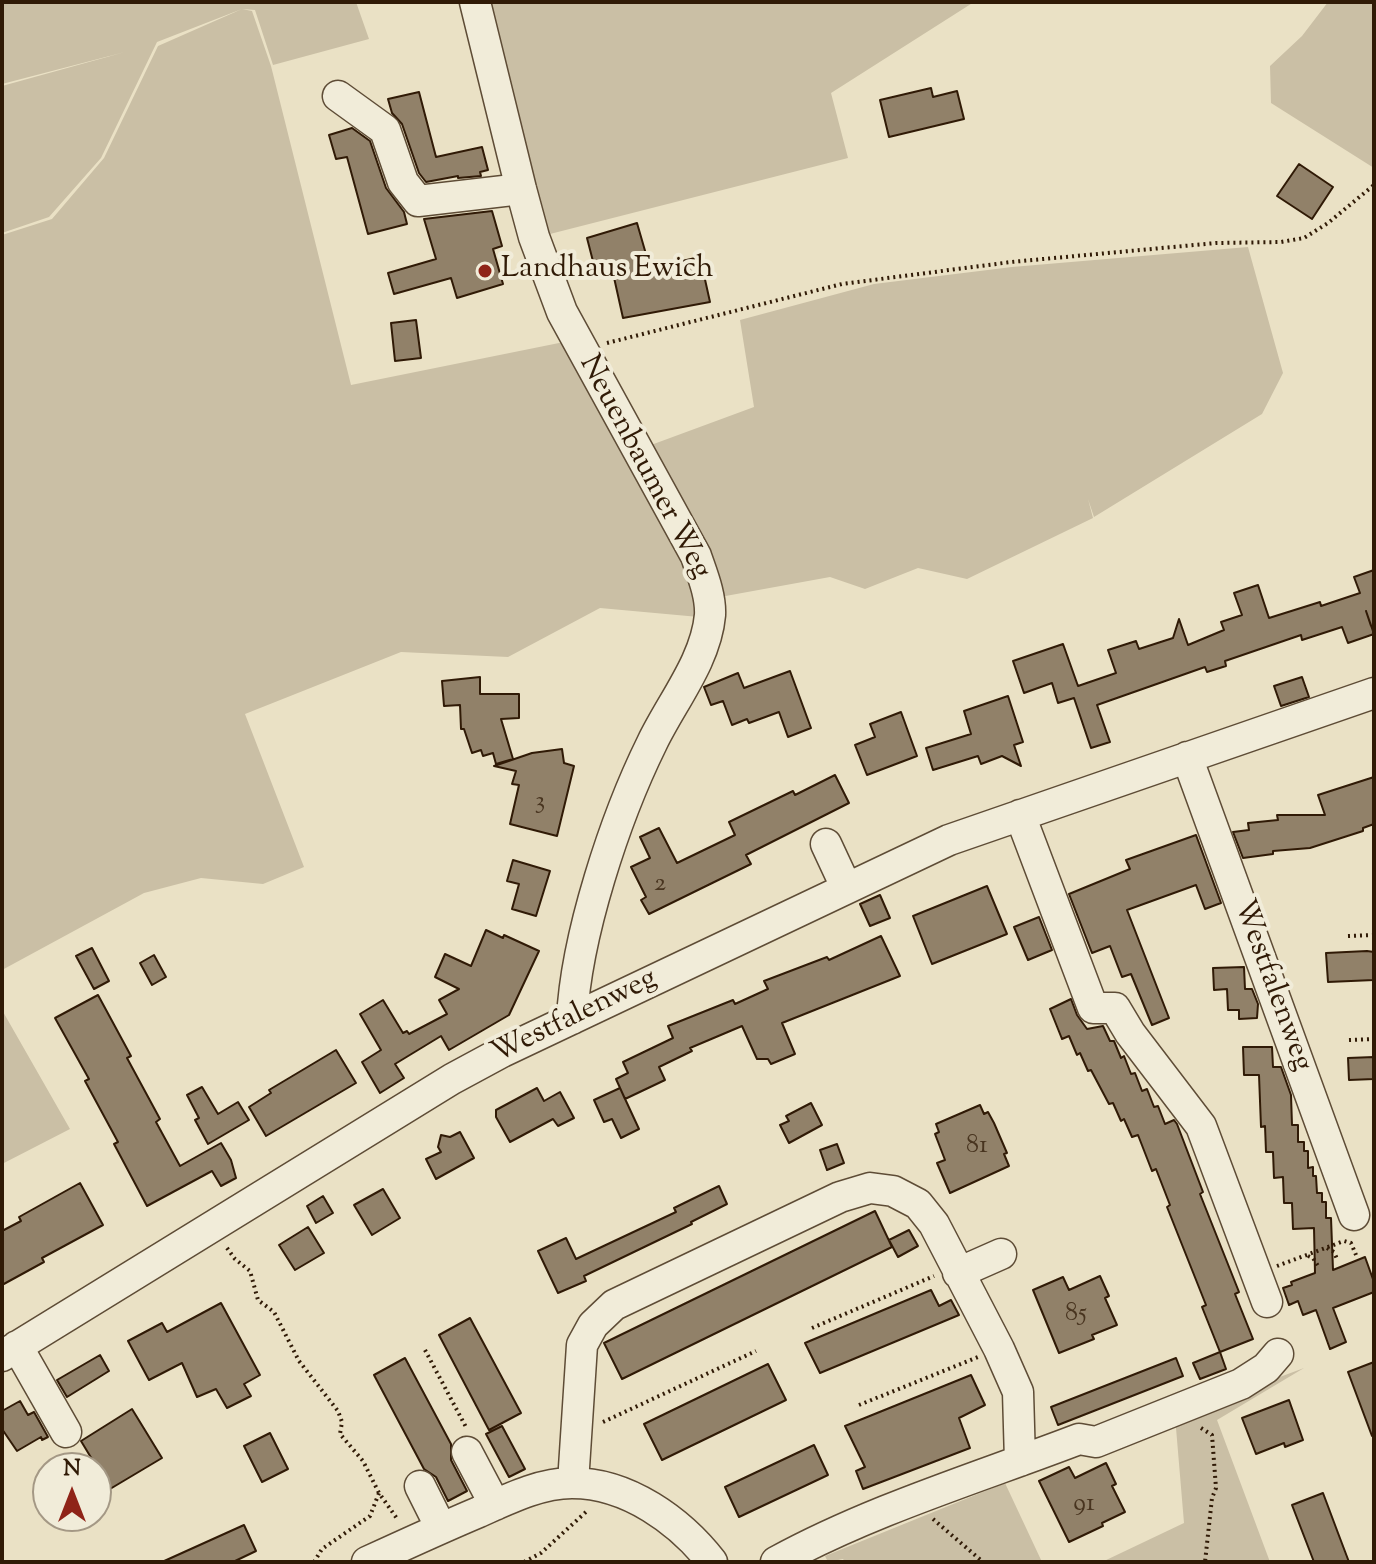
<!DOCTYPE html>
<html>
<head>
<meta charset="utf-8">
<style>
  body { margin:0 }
  #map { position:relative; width:1376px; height:1564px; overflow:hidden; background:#eae1c5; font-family:"Sorts Mill Goudy",serif }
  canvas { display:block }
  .frame { position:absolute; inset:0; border:4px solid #301a06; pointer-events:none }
  .north { position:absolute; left:32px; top:1452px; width:80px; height:80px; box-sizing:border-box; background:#f1ecd9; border:2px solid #a49885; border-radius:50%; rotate:0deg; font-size:22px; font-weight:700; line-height:32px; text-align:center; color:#301a06 }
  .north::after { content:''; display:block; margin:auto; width:28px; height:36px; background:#8f2418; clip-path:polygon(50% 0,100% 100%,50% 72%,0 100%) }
</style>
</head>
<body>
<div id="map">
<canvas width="1376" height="1564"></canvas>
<div class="frame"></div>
<div class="north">N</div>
</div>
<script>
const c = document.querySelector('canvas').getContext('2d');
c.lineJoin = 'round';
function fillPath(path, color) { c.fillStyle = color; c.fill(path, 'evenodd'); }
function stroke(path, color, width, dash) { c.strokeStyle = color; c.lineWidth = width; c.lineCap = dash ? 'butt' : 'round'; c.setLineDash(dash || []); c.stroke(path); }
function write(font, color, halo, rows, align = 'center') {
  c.font = font + ' "Sorts Mill Goudy",serif'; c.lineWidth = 8; c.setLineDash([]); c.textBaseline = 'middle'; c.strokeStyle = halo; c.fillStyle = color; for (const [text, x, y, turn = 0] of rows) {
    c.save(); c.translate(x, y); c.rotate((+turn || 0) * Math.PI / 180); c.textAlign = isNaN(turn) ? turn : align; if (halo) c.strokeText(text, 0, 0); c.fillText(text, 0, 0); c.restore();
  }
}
fillPath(new Path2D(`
  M2,2H356L369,39L273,65L255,10L242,9L252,11L271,66L351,385L564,342L688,556L699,617L600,608L508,657L401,652L245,714L304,867L263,884L201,878L144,893L2,970V235L52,219L104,158L158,46L242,9L157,42L101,158L49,217L2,233V86L125,52L2,84Z
  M486,2H974L831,93L848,158L546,235Z
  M1328,2H1374V168L1271,103L1270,66L1302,36Z
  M1248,247L1283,373L1262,414L1094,517L1088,499L1093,518L967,579L918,568L865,589L830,577L720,597L651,445L754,407L740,320L874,284L1012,267Z
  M2,1010L70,1129L2,1164Z
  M1304,1368L1217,1420L1270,1562H1102L1184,1523L1175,1416Z
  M1005,1483L1042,1562H845L843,1559L828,1562L825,1556Z`), '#cabfa5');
const building = new Path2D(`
  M931,88L933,97L957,91L964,119L889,137L880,100Z
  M419,92L436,157L482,147L488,170L480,172L481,176L458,178V176L426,182L419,173L402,124L392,113L388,99Z
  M352,128L370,141L386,188L404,212L407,224L368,234L347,157L336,159L329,135Z
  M1299,164L1333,187L1312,219L1277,196Z
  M492,211L502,246L493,249L503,284L457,298L451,278L394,294L388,273L436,259L424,219Z
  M637,223L650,268L700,257L710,302L623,318L611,264L595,269L587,238Z
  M416,320L421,358L395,361L391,323Z
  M1374,570V626H1371L1366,611L1374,634L1348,643L1342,627L1302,640L1301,635L1225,661L1226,666L1207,672L1205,667L1097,705L1110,742L1091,748L1074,698L1058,703L1052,683L1024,693L1013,661L1063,644L1078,686L1116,673L1108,650L1136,641L1139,649L1173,638L1179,619L1188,645L1224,630L1221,622L1242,615L1234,593L1258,585L1269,618L1320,602L1321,606L1360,593L1354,577Z
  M790,671L811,728L788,737L779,712L749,723L747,719L732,725L723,701L711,705L704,687L738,673L744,688Z
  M480,677V694H519V718L501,719L513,759L496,764L493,753L483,756L481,750L472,753L464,729H461L460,705L444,706L442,681Z
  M1302,677L1309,697L1281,706L1274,686Z
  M1008,696L1023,742L1014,745L1021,766L1002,756L981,764L978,756L933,770L926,748L971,734L964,711Z
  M901,712L917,756L867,775L855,745L875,737L870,724Z
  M562,749L564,763L574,766L557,836L510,824L519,785L512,784L516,771L494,766L532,753Z
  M835,775L849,803L746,855L751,864L649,914L641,900L646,897L631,867L650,858L640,837L659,828L677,863L735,835L729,822L793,791L795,795Z
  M1374,777V824L1363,828V831L1310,848L1273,851V854L1243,858L1233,832L1249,830L1248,823L1278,820L1277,815H1325L1318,795Z
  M1196,835L1221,903L1205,909L1196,885L1127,910L1169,1018L1152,1025L1131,974L1122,977L1110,946L1092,953L1069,894L1130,869L1126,860Z
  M513,860L550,871L536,916L512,909L519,884L507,881Z
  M987,886L1007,934L932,964L913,916Z
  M880,895L890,918L870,926L860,904Z
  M1039,917L1052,950L1028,960L1014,927Z
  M486,930L503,938L504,935L539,951L509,1015L449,1050L441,1036L395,1064L404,1078L380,1093L362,1062L381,1050L360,1014L383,1000L403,1033L407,1031L409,1034L447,1014L439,1000L459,989L435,977L445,954L471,966Z
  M881,936L900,976L782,1023L795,1054L771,1064L768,1059H757L742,1026L690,1048L692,1051L659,1067L665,1080L625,1099L616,1079L628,1073L623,1062L673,1038L668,1026L733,1000L735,1004L768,989L764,981L827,957L829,960Z
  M92,948L109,981L94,989L76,956Z
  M1367,951L1374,952V980L1328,982L1326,953Z
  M154,955L166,977L152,985L140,963Z
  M1244,967L1245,989H1252L1258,1004L1257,1018L1239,1019V1010H1228L1227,989L1214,990L1213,968Z
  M98,995L131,1056L127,1058L160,1119L156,1122L180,1166L221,1143L231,1160L236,1178L221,1186L212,1171L147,1206L114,1144L118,1142L85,1081L89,1079L55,1018Z
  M1071,999L1077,1015L1087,1029L1103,1026L1110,1041H1114L1121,1058L1124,1056L1131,1074L1135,1073L1142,1091L1147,1089L1154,1107L1158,1106L1165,1124L1174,1120L1177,1124L1203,1192L1200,1194L1239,1292L1235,1294L1253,1339L1220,1352L1202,1307L1206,1305L1167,1207L1170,1205L1156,1169L1152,1171L1138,1135L1132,1137L1124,1119L1121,1121L1113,1103L1109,1104L1091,1070L1088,1071L1080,1053L1077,1055L1069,1036L1062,1039L1050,1009Z
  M1243,1047H1272L1273,1067H1281L1291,1095L1292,1125H1298V1142H1304V1151H1308V1168L1313,1167V1176H1316L1317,1193H1322V1202H1326V1218H1331L1333,1270L1365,1257L1374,1282V1292L1333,1308L1346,1342L1330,1349L1316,1310L1303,1315L1298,1301L1289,1305L1283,1288L1292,1285L1291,1282L1315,1273L1314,1228L1293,1229L1292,1203H1284L1283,1177L1274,1178L1273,1152H1266L1265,1126L1261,1127L1259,1075H1244Z
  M336,1050L356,1083L266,1136L249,1107L271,1093L269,1090Z
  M1374,1057V1079L1349,1080L1348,1058Z
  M202,1087L218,1114L238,1102L249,1120L208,1144L195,1120L199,1118L187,1095Z
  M537,1088L544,1101L560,1092L574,1118L558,1126L553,1119L510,1142L496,1117V1110Z
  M620,1088L639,1129L621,1138L612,1119L604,1122L594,1100Z
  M811,1103L822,1125L789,1143L780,1125L789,1121L786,1116Z
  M980,1105L984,1114L988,1112L994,1123L1007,1153L1004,1154L1009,1166L950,1193L937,1163L945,1160L935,1134L939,1132L936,1124Z
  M460,1132L474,1158L436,1179L426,1159L441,1152L438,1147L441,1135L450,1137Z
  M837,1144L844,1163L827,1170L820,1150Z
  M80,1183L103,1225L42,1258L44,1262L2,1285V1231L21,1221L19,1217Z
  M719,1186L727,1204L691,1222L692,1224L584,1276L586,1281L558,1293L538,1251L566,1238L576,1259L676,1212L674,1208Z
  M383,1189L400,1218L372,1235L354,1205Z
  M323,1196L333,1213L316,1223L307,1206Z
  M875,1211L892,1247L622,1379L604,1343Z
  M308,1227L324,1253L295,1270L279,1245Z
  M909,1230L918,1246L898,1257L889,1240Z
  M1100,1276L1109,1296L1105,1298L1117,1325L1092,1335L1094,1339L1059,1353L1033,1290L1063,1277L1069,1290Z
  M931,1290L939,1306L951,1300L959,1315L820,1373L805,1343Z
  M221,1303L260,1375L244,1384L251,1396L227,1408L216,1389L197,1397L182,1363L149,1380L128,1341L162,1323L167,1332Z
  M470,1318L521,1413L489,1430L439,1335Z
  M1220,1352L1226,1369L1200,1379L1193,1363Z
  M100,1355L109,1371L67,1397L57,1380Z
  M405,1358L451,1444V1460L467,1491L448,1501L436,1477L424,1469L374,1375Z
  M1176,1358L1183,1376L1058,1425L1051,1407Z
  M1374,1362V1436H1372L1348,1372Z
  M768,1364L786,1400L662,1460L644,1424Z
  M971,1375L985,1405L959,1418L970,1448L863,1489L856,1471L865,1467L845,1426Z
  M1289,1400L1303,1440L1285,1447L1284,1443L1256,1454L1242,1418Z
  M20,1401L28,1415L34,1412L48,1437L42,1440L41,1437L17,1451L2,1429V1411Z
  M132,1409L162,1458L110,1489L81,1441Z
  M502,1426L525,1469L509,1477L486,1434Z
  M270,1433L288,1469L262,1482L244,1446Z
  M814,1445L828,1475L739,1517L725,1487Z
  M1106,1463L1116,1484L1112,1486L1125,1512L1102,1523L1103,1526L1069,1542L1039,1481L1069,1467L1075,1478Z
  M1323,1493L1338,1533L1349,1562H1314L1292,1505Z
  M244,1525L256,1551L233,1562H162Z`);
fillPath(building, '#918169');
stroke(building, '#301a06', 2);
const minor = new Path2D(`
  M475,2L521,189L534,237L562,312L696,556C702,574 711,595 710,615C706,661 671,703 652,743C615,818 576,936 572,1019
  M338,96L385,130L403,182L418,201L521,189
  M1187,757L1354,1215
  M1020,815L1093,1008H1115L1130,1033L1201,1126L1267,1302
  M826,844L846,887
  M958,1273L1001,1254
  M17,1346L66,1432
  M2,1356L452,1079L502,1052L949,840L1374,693
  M467,1452L495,1505
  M573,1483L582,1345L593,1325L614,1305L840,1197L870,1188L893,1191L918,1204L934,1224L999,1349L1018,1392L1020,1461
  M420,1486L441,1528
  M367,1562C404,1545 441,1528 479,1512C508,1499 540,1483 572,1483C628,1483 680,1521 712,1562
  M776,1562C871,1510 977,1478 1079,1439L1096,1442L1241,1384L1266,1368L1278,1354`);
stroke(minor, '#5e4c36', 33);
stroke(new Path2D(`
  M607,343L842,284L1011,262L1216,243L1281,242L1304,238L1328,223L1374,185
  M1348,936L1374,935
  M1349,1040L1374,1039
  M227,1248L235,1259L250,1271L258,1300L274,1312L299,1361L338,1411L342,1422L340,1434L363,1461L379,1493
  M1327,1248L1334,1252L1337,1259
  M1308,1256L1313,1258L1318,1266
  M1277,1266L1344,1241L1351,1243L1356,1255
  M812,1328L934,1276
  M425,1350L467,1429
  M859,1405L978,1357
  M603,1422L756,1351
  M1201,1428L1212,1435L1216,1488L1212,1498L1205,1562
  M933,1519L983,1562
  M314,1562L322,1549L370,1516L379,1493L398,1520
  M524,1562L541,1553L587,1511`), '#301a06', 4, [2, 4]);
stroke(minor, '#f1ecd9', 30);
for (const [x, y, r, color] of [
  [485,271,8,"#8f2418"]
]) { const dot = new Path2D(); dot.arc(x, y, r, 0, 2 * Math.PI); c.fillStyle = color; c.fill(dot); stroke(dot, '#f1ecd9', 3); }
write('26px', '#48341f', null, [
  ["3",540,804],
  ["2",660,886],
  ["81",977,1148],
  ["85",1076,1316],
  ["91",1084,1506]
]);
write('30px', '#301a06', '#f1ecd9', [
  ["Landhaus Ewich",501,271]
], 'left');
write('30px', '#301a06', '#f1ecd9', [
  ["Neuenbaumer Weg",643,468,62],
  ["Westfalenweg",1271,986,70],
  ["Westfalenweg",575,1018,-26]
]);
</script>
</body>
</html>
